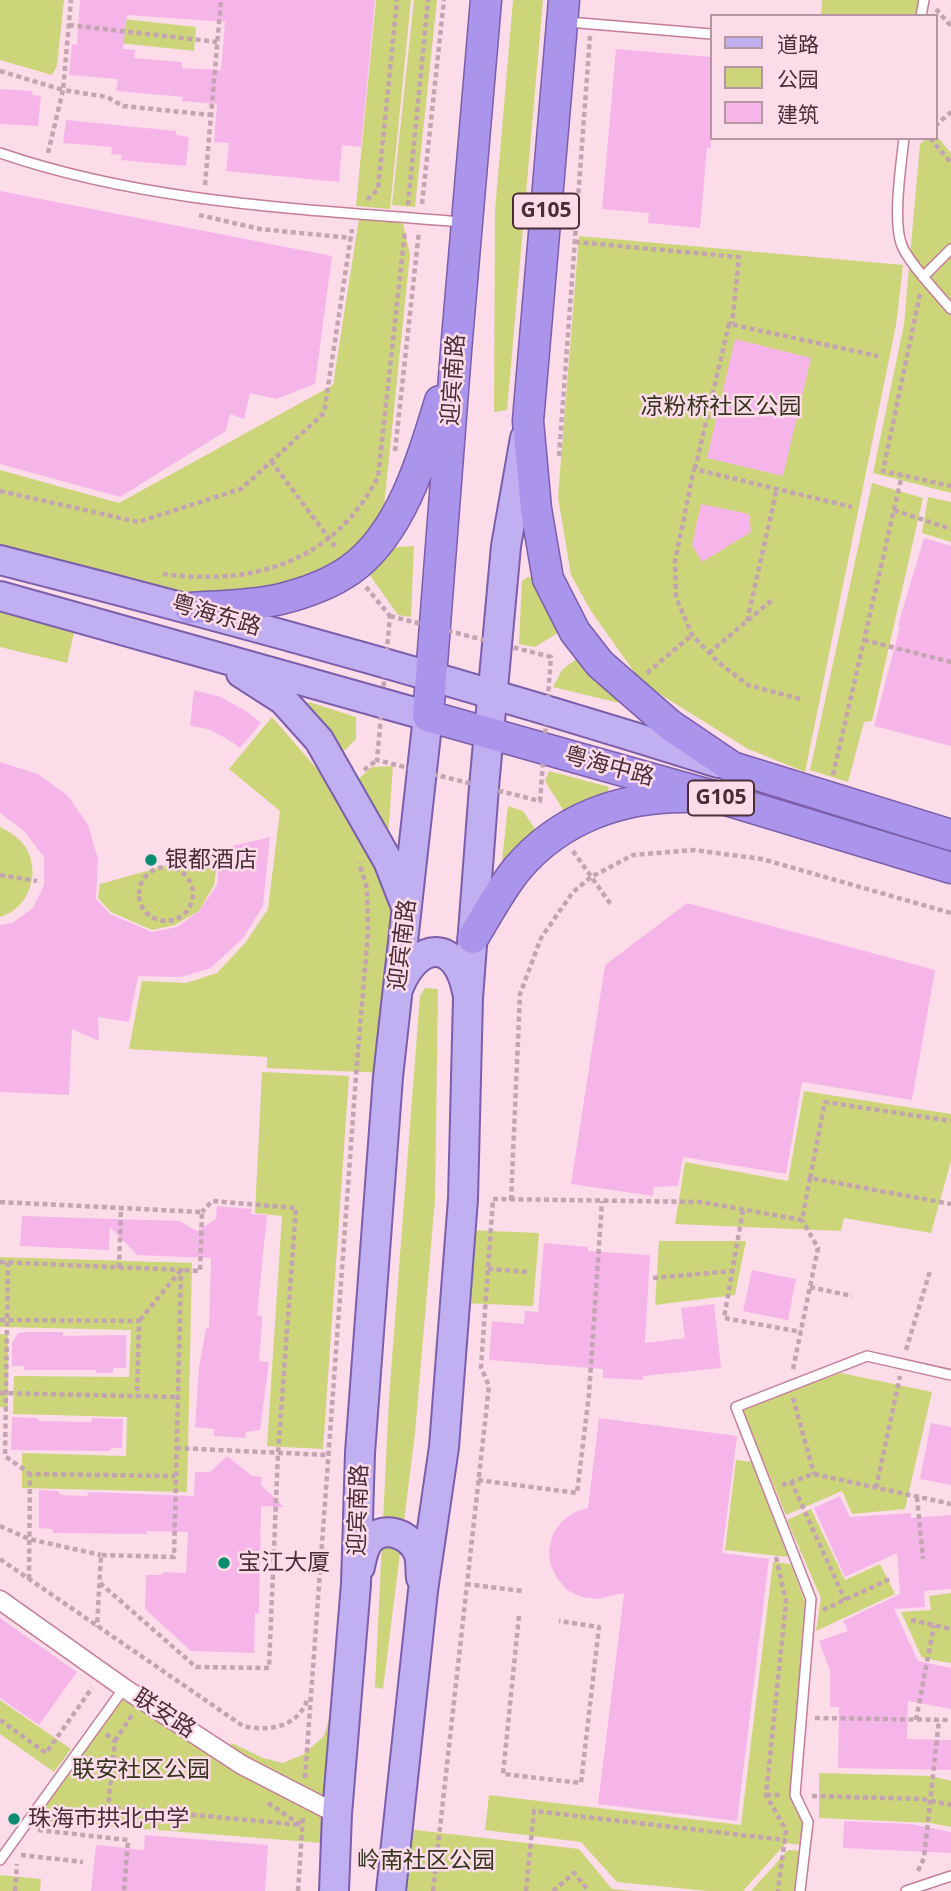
<!DOCTYPE html>
<html>
<head>
<meta charset="utf-8">
<style>
  body { margin:0 }
  #map { position:relative; width:951px; height:1891px; overflow:hidden; background:#fcdce8; font-family:"Noto Sans","Noto Sans SC",sans-serif }
  canvas { display:block }
  .legend { position:absolute; left:710px; top:14px; width:228px; height:126px; box-sizing:border-box; background:#fcdce8; border:2px solid #b596a2; margin:0; padding:9px 12px; list-style:none; font-size:21px; color:#4b2d39 }
  .legend li { display:flex; align-items:center; gap:14px; height:35px }
  .legend b { width:35px; border:2px solid #b596a2 }
</style>
</head>
<body>
<div id="map">
<canvas width="951" height="1891"></canvas>
<ul class="legend">
<li><b style="height:9px;background:#c0aff1"></b>道路</li>
<li><b style="height:19px;background:#ccd57a"></b>公园</li>
<li><b style="height:19px;background:#f6b5e9"></b>建筑</li>
</ul>
</div>
<script>
const c = document.querySelector('canvas').getContext('2d');
c.lineJoin = 'round';
function fillPath(path, color) { c.fillStyle = color; c.fill(path, 'evenodd'); }
function stroke(path, color, width, dash) { c.strokeStyle = color; c.lineWidth = width; c.lineCap = dash ? 'butt' : 'round'; c.setLineDash(dash || []); c.stroke(path); }
function write(font, color, halo, rows, align = 'center') {
  c.font = font + ' "Noto Sans","Noto Sans SC",sans-serif'; c.lineWidth = 5; c.setLineDash([]); c.textBaseline = 'middle'; c.strokeStyle = halo; c.fillStyle = color; for (const [text, x, y, turn = 0] of rows) {
    c.save(); c.translate(x, y); c.rotate((+turn || 0) * Math.PI / 180); c.textAlign = isNaN(turn) ? turn : align; if (halo) c.strokeText(text, 0, 0); c.fillText(text, 0, 0); c.restore();
  }
}
fillPath(new Path2D(`
  M0,0H64L57,66L52,75L0,60Z
  M376,0H411L390,209L356,206Z
  M414,0H437L415,207L392,205Z
  M513,0H543L507,410L494,412L495,211Z
  M822,0H919L915,16H821Z
  M85,15L196,27L194,51L82,39Z
  M935,134L951,153V493L873,473L904,324L920,144L927,138H935Z
  M359,218L403,223L410,254L382,526L332,578L190,605L0,554V470L119,503L333,385Z
  M579,236L903,265L896,325L805,772L748,749L642,683L591,611L571,575L558,497Z
  M872,483L923,498L872,721L864,722L848,782L810,770Z
  M928,497L951,502V542L922,533Z
  M414,546L411,617L398,615L369,574L396,547Z
  M528,577L537,579L561,631L535,647L519,644L522,581Z
  M0,606L76,624L67,663L0,647Z
  M579,657L619,703L553,687L562,670Z
  M309,702L356,717V739L341,754L297,709Z
  M272,717L337,792L392,893L401,936L384,1073L267,1068V1057L129,1049L142,981L186,983L217,973L246,942L268,909L280,811L229,769Z
  M393,766L388,837L356,781L372,767Z
  M549,771L609,787L607,795L567,816L545,781Z
  M508,806L523,811L539,835L509,866L502,860Z
  M0,827C10,832 20,838 26,848C41,873 29,909 0,917Z
  M219,851L214,885L199,911L175,925L152,930L111,912L98,898L100,884Z
  M425,988L438,989L435,1199L415,1433L383,1689L375,1687L389,1398L420,996Z
  M262,1072L349,1076L323,1449L267,1446L282,1216L255,1213Z
  M804,1091L951,1114V1161L931,1233L844,1218L841,1231L675,1224L685,1162L788,1181Z
  M467,1230L539,1233L533,1306L463,1303Z
  M659,1241H746L735,1295L655,1305Z
  M0,1257L192,1263L187,1492L22,1488V1453L126,1456L127,1417L13,1414L14,1376L129,1377L131,1330L0,1327Z
  M0,1334L8,1335V1407H0Z
  M841,1373L932,1392L905,1509L852,1514L842,1491L786,1515L741,1408Z
  M736,1460L752,1462L788,1557L725,1550Z
  M811,1509L845,1580L880,1564L895,1594L816,1631L821,1598L787,1520Z
  M773,1562L791,1564L805,1602L791,1794L804,1825L801,1845L786,1843L743,1891H708L617,1882L581,1842L485,1830L489,1795L741,1825Z
  M951,1593V1663L922,1658L901,1612L931,1610L929,1596Z
  M346,1678L336,1809L227,1752L232,1743L263,1758L283,1763L304,1754L324,1736L330,1715Z
  M124,1688L337,1814L336,1844L29,1820Z
  M0,1700L71,1749L54,1772L0,1734Z
  M819,1773L931,1776L951,1781V1827L930,1823L819,1818Z
  M398,1828L579,1849L612,1889L636,1891H394Z
  M788,1850L804,1851L799,1891H751Z
  M0,1875L41,1879L40,1891H0Z`), '#ccd57a');
fillPath(new Path2D(`
  M80,0H375L361,147L342,145L339,182L226,171L229,143L214,142L217,104L182,101L183,97L116,91L118,79L69,75L72,44L77,45ZM127,15L225,22L221,70L182,68V62L134,58L135,50L123,49Z
  M616,49L711,57V148H707L700,228L648,223L649,213L602,209Z
  M0,89L33,91L32,95L41,96L38,126L0,124Z
  M66,120L176,131V135L189,137L186,166L121,160L122,155L111,154L112,147L63,143Z
  M0,191L332,256L315,384L276,399L250,393L244,419L230,414L226,431L120,497L0,464Z
  M735,339L811,358L783,476L707,458Z
  M701,504L749,514L751,532L702,562L692,545Z
  M924,538L951,546V746L874,726L900,626L898,625Z
  M194,690L221,697L249,713L261,723L240,748L229,740L208,729L190,726Z
  M0,762L38,774L68,796L88,825L98,859L96,899L110,914L152,932L177,927L199,911L217,885L221,849L270,837L263,906L243,938L211,968L181,977L138,976L129,1022L98,1017L99,1041L72,1029L69,1095L0,1092V925L12,923L33,908L44,885V857L24,831L0,813Z
  M687,903L935,970L912,1100L802,1082L786,1174L683,1157L678,1186L654,1187L653,1196L571,1184L605,965Z
  M217,1206L252,1209L251,1214L267,1215L257,1315L262,1316V1324L259,1361L269,1362L260,1430L246,1432L245,1438L214,1436V1429L195,1427L199,1368L206,1328H209L211,1258L137,1255L110,1227L109,1250L20,1246L22,1216L179,1221L197,1231L216,1219Z
  M544,1243L588,1247V1251L650,1255L645,1343L685,1338L681,1308L714,1304L721,1368L643,1376V1380L603,1378V1369L489,1360L492,1321L524,1324L525,1311L538,1312Z
  M752,1270L796,1279L788,1320L743,1311Z
  M28,1332H63V1336L126,1335V1368H113V1373H96V1370H24V1366H12V1343L18,1333Z
  M12,1417L38,1418V1421L91,1422L92,1418L123,1419L122,1448H112L109,1451L11,1450Z
  M599,1418L737,1436L722,1553L769,1559L737,1821L598,1804L624,1593L597,1599L581,1597L567,1590L557,1578L550,1564L549,1549L553,1534L562,1521L575,1512L588,1508Z
  M931,1423L951,1427V1485L920,1479Z
  M227,1456L252,1476L262,1477L261,1485L284,1507L261,1506L259,1613H255L254,1653L191,1651L145,1609L146,1575H160L165,1572L186,1573L188,1532L147,1531V1534L53,1533V1529L39,1528V1490L58,1491L61,1495L87,1496L89,1492L194,1496L195,1472H210Z
  M840,1496L850,1517L911,1513V1518L951,1515V1589L924,1591L925,1607L894,1609L918,1661L951,1668V1709L908,1701L907,1739L951,1740V1770L838,1768L839,1707H830V1671L819,1641L848,1631L843,1621L900,1594L897,1553L845,1577L814,1508Z
  M0,1618L77,1672L39,1725L0,1698Z
  M844,1821L911,1824L951,1832V1853L843,1848Z
  M145,1835L268,1845L265,1891H91L96,1845L144,1850Z`), '#f6b5e9');
const service = new Path2D(`
  M921,16L924,0
  M568,22L711,34
  M904,138C901,165 893,219 901,243C906,260 939,295 951,309
  M0,153C148,204 307,209 462,222
  M923,277L951,249
  M0,1860L124,1688
  M800,1891L808,1822L795,1795L811,1599L736,1407L867,1356L951,1375
  M906,1891L951,1876`);
const minor = new Path2D(`
  M0,1600L124,1688L242,1765L337,1814`);
const primary = new Path2D(`
  M0,560C241,621 481,688 718,763
  M0,596L428,716L388,1077L360,1453L356,1584L337,1814L334,1891
  M241,673L283,700L319,740L388,861L406,907
  M399,987C418,940 457,939 467,992
  M360,1567C362,1558 363,1549 369,1541C384,1523 412,1535 419,1555C421,1562 420,1571 421,1578
  M391,1891L423,1591L444,1447L463,1199L468,998L484,787L506,546L525,438`);
const trunk = new Path2D(`
  M486,0L456,351L428,716L720,798L951,868
  M564,0L528,421L536,509L548,579L575,632L600,664L670,725L732,767L951,835
  M190,608C219,606 252,606 281,599C305,593 330,584 350,570C401,534 423,458 440,401
  M473,938C487,915 500,890 517,869C560,818 622,796 687,797`);
stroke(service, '#c37d9a', 12);
stroke(minor, '#c37d9a', 21);
stroke(primary, '#7c5eab', 32);
stroke(trunk, '#7c5eab', 33);
stroke(new Path2D(`
  M936,9L951,26
  M69,25L217,42
  M0,71L63,90L71,0
  M935,126L951,112
  M930,138L951,163
  M48,153L63,90L107,97L123,106L211,115
  M205,185L221,0
  M367,200L378,189L397,0
  M422,204L444,0
  M408,205L428,0
  M199,215L260,229L351,238
  M575,242L739,257L732,324
  M920,294L883,471L951,486
  M395,451L419,231
  M559,456L590,36
  M271,461L337,549
  M695,469L729,324L878,356
  M0,491L138,522L241,489L324,413L352,229
  M894,510L951,529
  M163,574C254,586 334,562 378,477L405,231
  M366,587L390,616
  M390,616L551,657L540,801L377,760Z
  M747,621L777,488
  M864,640L951,662
  M709,653L772,600
  M647,673L692,635
  M800,699L748,685L718,662L692,635L676,597L675,561L694,469L852,507
  M364,770L377,760
  M833,775L902,475
  M573,851L612,906
  M139 894a27 27 0 1 1 54 0a27 27 0 1 1-54 0Z
  M0,875L37,881
  M810,1178L825,1102L951,1121
  M493,1199L701,1202L802,1220L810,1178L951,1204
  M511,1200L520,994L541,938L573,892L591,877L633,855L694,850L762,859L951,913
  M0,1202L202,1212L200,1271L181,1270L139,1321
  M743,1210L724,1318L801,1332
  M0,1262L181,1270L174,1557L101,1555L97,1627
  M8,1262L5,1456L30,1474
  M119,1268L121,1208
  M488,1269L529,1272
  M653,1278L732,1271
  M810,1287L852,1296
  M0,1320L139,1321L137,1396
  M906,1350L930,1271
  M793,1369L818,1248L802,1220
  M0,1393L178,1397
  M793,1398L814,1474
  M176,1448L327,1455
  M478,1480L577,1493L589,1394L602,1201
  M791,1481L845,1600
  M782,1485L814,1474L951,1504
  M876,1488L900,1376
  M917,1497L923,1559
  M0,1526L29,1539L101,1555
  M776,1557L786,1602L766,1795L786,1830L778,1891
  M0,1559L243,1726C269,1732 300,1727 308,1697
  M29,1579L30,1474L175,1476
  M100,1583L196,1667L269,1668L278,1453L296,1208L212,1201L202,1212
  M466,1584L522,1591
  M823,1610L892,1578
  M519,1616L503,1774L581,1783L599,1627L559,1621
  M911,1620L951,1629
  M815,1718L951,1720
  M0,1720L46,1753L92,1688
  M916,1720L934,1625
  M106,1734L115,1741L108,1807L301,1825
  M115,1741L132,1715
  M305,1778L356,1076L368,933L367,888L359,863
  M766,1795H783
  M812,1796L922,1799L951,1805
  M268,1803L301,1825
  M38,1830L128,1840L124,1891
  M21,1855L83,1862
  M918,1871L924,1858L939,1720
  M15,1891L17,1864
  M298,1891L303,1815
  M433,1891L489,1386L481,1367L493,1199
  M526,1891L534,1811L785,1840
  M553,1891L574,1873L589,1891`), '#c3a4b0', 4.5, [5, 3.5]);
stroke(service, '#fff', 9);
stroke(minor, '#fff', 18);
stroke(primary, '#c0aff1', 28);
stroke(trunk, '#ab94ec', 30);
for (const [x, y, r, color] of [
  [151,860,7,"#088d73"],
  [224,1563,7,"#088d73"],
  [14,1819,7,"#088d73"]
]) { const dot = new Path2D(); dot.arc(x, y, r, 0, 2 * Math.PI); c.fillStyle = color; c.fill(dot); stroke(dot, '#fcdce8', 2.5); }
for (const [x, y, w] of [
  [546,211,66],
  [721,798,66]
]) { const box = new Path2D(); box.roundRect(x - w / 2, y - 17.5, w, 35, 5); c.fillStyle = '#fcdce8'; c.fill(box); stroke(box, '#4b2d39', 2); }
write('bold 21px', '#4b2d39', null, [
  ["G105",546,211],
  ["G105",721,798]
]);
write('23px', '#4b2d39', '#fcdce8', [
  ["迎宾南路",454,380,-86],
  ["粤海东路",216,616,16],
  ["粤海中路",609,767,15],
  ["迎宾南路",403,945,-83],
  ["迎宾南路",359,1510,-88],
  ["联安路",164,1714,33]
]);
write('23px', '#33351d', '#fcdce8', [
  ["凉粉桥社区公园",721,407],
  ["联安社区公园",141,1770],
  ["岭南社区公园",426,1861]
]);
write('23px', '#4b2d39', '#fcdce8', [
  ["银都酒店",165,860],
  ["宝江大厦",238,1563],
  ["珠海市拱北中学",28,1819]
], 'left');
</script>
</body>
</html>
